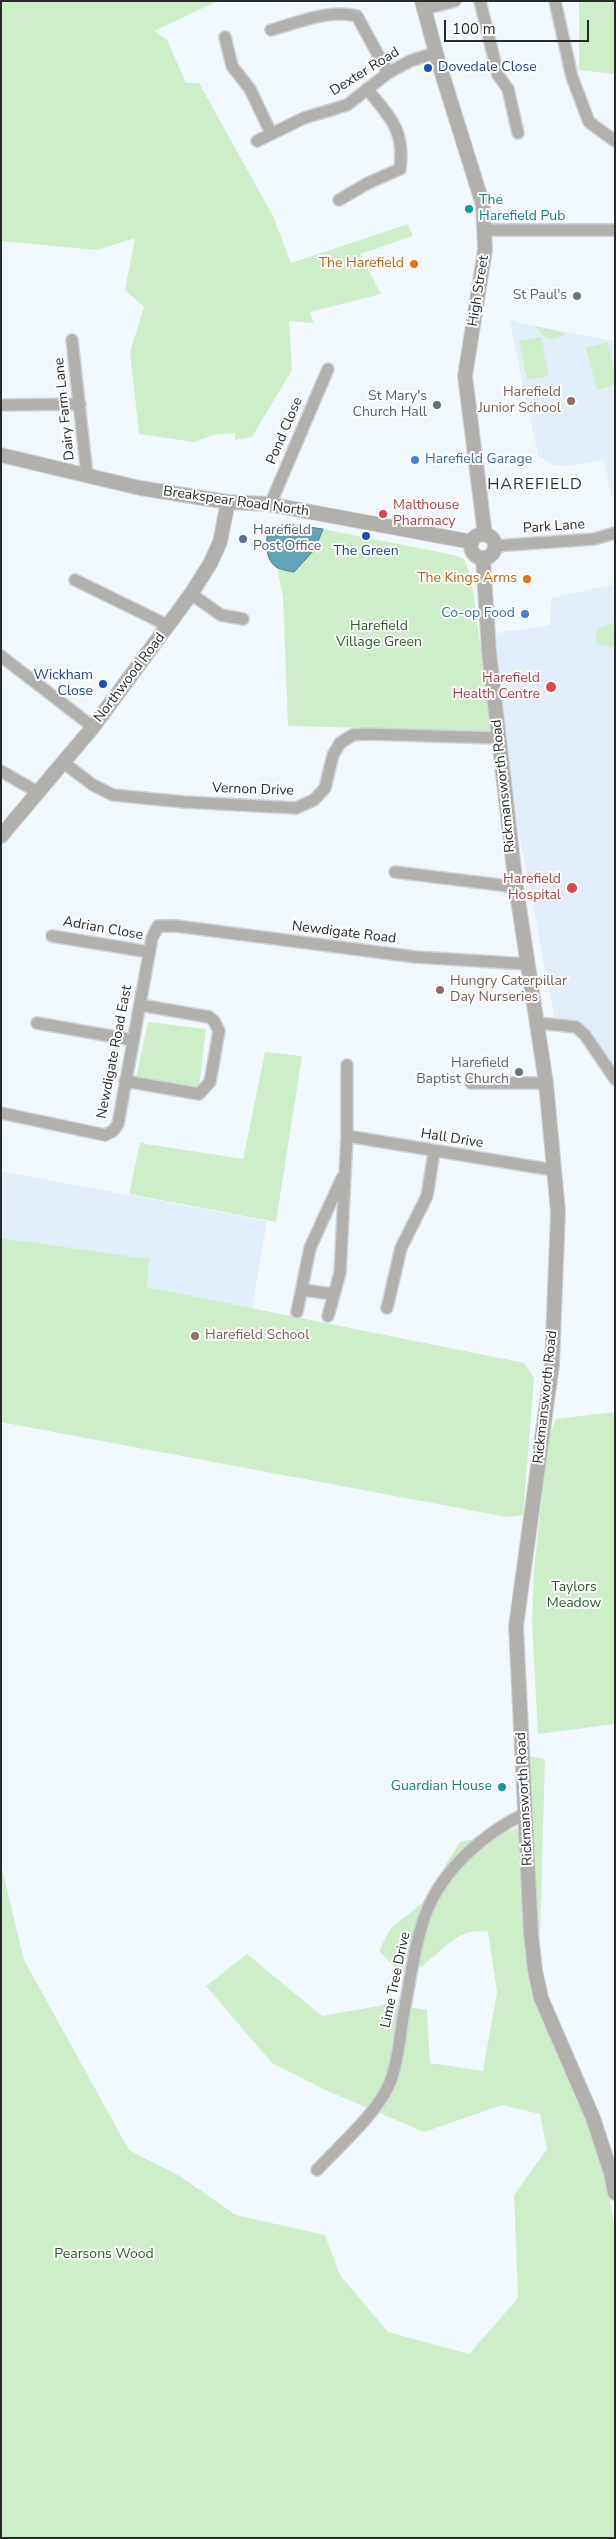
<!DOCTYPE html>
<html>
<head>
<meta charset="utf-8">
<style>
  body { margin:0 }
  #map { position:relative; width:616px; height:2539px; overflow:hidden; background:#f1f8fd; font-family:"Nunito Sans",sans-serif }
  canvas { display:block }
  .frame { position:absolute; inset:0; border:2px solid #282a2c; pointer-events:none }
  .scale { position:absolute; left:444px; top:20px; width:145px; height:22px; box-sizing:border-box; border:2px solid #282a2c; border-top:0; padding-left:6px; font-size:15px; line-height:18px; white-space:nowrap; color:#282a2c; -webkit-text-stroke:4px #fff; paint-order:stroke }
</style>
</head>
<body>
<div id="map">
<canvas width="616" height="2539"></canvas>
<div class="frame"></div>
<div class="scale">100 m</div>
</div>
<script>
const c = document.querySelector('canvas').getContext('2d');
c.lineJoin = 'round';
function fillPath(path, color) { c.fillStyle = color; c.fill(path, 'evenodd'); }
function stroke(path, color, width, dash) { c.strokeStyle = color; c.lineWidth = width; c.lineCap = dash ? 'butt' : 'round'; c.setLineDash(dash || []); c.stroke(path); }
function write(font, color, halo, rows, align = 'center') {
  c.font = font + ' "Nunito Sans",sans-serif'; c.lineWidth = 4; c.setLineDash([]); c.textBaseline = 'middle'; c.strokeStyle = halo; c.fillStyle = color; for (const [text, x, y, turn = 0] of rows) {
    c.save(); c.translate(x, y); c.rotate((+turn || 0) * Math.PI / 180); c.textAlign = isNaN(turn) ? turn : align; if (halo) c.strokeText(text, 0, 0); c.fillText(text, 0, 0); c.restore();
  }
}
fillPath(new Path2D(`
  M509,319L523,324L615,341V497L612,498L604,460L569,466L552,465L538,455Z
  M615,584V1071L579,1022L555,1020L504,756L490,634L550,625L551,598Z
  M1,1171L267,1221L252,1310L524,1363L534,1378L523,1515L507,1517L1,1422Z`), '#e1eef9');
fillPath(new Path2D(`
  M1,1H218L154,31L167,40L186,83H199L273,216L291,263L408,224L413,236L360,254L381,294L310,312L314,323L289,321L292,370L252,437L235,440V433L213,435L194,442L139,434L130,352L144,307L125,290L135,238L97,250L1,241Z
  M579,1H615V74L579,70Z
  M536,326L565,333C555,344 542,339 536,326Z
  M541,337L549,376L527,380L519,341Z
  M607,342L615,372V385L597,390L586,348Z
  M323,529L454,555L464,559L471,577L492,731L288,726L283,597L277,568L294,572L315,549Z
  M615,622V648L595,644L597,629Z
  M148,1022L206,1029L199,1087L136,1078Z
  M265,1052L302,1056L276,1222L129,1194L140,1143L243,1159Z
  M1,1238L149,1259L147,1287L524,1363L534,1378L523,1515L507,1517L1,1422Z
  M615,1412V1724L538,1734L532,1622L534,1570L548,1440L556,1419Z
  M519,1754L545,1759L538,1999L598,2136L615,2230V2538H1V1865L24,1960L129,2150L181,2177L236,2215L325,2235L340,2275L388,2332L469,2354L518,2298L514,2195L547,2149L540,2114L502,2105L424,2132L323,2089L272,2063L206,1986L247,1954L322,2016L389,2004L427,2010L430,2063L483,2071L497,1992L488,1932C456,1927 445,1950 422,1966C416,1970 406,1971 399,1972L379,1951L390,1929L422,1903L460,1842L519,1828Z`), '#ceeeca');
const water = new Path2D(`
  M287,524L323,529L315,549L294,572C289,571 283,570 278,568C265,562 264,538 270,528Z`);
fillPath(water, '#62a3b8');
stroke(water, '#517f8e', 1);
const minor = new Path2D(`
  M480,1L498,75L508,89L518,133
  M555,1L572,77L589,122L615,141
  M424,9L455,1
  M271,30C300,22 328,9 357,16L388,73
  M225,37L232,66L250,89L271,133
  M257,141L304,118L347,105L388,73L410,61L435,53
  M339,200L368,183L400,169C405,130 390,117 367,89
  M484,230H615
  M72,340L87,475
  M1,405L80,404
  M270,505L328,369
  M495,546L594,539L615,533
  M75,580L169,626
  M191,594L221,615L243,619
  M1,656L93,727
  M64,763L93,785L113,795L184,802L296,808L314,800L325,788L333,755L340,743L353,735L367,734L499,738
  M1,771L39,793
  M395,872L516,887
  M52,936L149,952
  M37,1023L133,1040
  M538,1023L576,1027L585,1035L615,1079
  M125,1081L199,1094L210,1082L219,1031L214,1021L209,1017L140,1005
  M471,1083H546
  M1,1113L105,1135L113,1131L118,1124L152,938L158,926H176L416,957L527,964
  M347,1136L553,1170
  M302,1290L334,1294
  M387,1308L401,1248L427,1196L434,1152
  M297,1312L310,1248L342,1178
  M328,1316L340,1273L347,1136V1065
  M317,2170C340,2145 379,2112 391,2080C398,2060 400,2037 403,2017C409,1987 415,1941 426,1913C443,1869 484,1833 526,1813`);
const tertiary = new Path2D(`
  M422,1L439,64L483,205L485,250L465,376L485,535
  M1,455L140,488L228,502L268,504L472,542
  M471 546a12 12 0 1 1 24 0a12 12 0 1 1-24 0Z
  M483,558L489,652L516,887L546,1083L558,1212L552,1365L516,1626L531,1934L535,1970L541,1998L593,2118L611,2173L615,2193
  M1,836L93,727L191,594L210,564L220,542L228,502`);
stroke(minor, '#cdd3d7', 14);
stroke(tertiary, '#cdd3d7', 16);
stroke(minor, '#b2b0ad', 11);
stroke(tertiary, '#b2b0ad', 14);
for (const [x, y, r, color] of [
  [428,68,5,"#1a4fb4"],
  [469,209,5,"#0f9aa8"],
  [414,264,5,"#e8710a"],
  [577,296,5,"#6b7280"],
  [571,401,5,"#8d6e63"],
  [437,405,5,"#5c6f8a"],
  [415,460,5,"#3f7fe0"],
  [383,514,5,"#e0444e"],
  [366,536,5,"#1a4fb4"],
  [243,539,5,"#5c6f8a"],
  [527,579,5,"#e8710a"],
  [525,614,5,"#3f7fe0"],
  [103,684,5,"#1a4fb4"],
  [551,687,6,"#e0444e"],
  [572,888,6,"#e0444e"],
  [440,990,5,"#8d6e63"],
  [519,1072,5,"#6b7280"],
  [195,1336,5,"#8d6e63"],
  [502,1787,5,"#0f9aa8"]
]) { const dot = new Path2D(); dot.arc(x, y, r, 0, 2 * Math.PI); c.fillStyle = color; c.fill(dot); stroke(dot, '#fff', 2); }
write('14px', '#164399', '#fff', [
  ["Dovedale Close",438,68],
  ["The Green",366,552,"center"],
  ["Wickham",93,676,"right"],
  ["Close",93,692,"right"]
], 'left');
write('14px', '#282a2c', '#fff', [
  ["Dexter Road",365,72,-32],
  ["High Street",479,291,-81],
  ["Dairy Farm Lane",65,409,-96],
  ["Pond Close",285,431,-67],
  ["Breakspear Road North",236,502,8],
  ["Park Lane",554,527,-4],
  ["Northwood Road",130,678,-53],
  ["Rickmansworth Road",504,786,-96],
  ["Vernon Drive",253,790,2],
  ["Adrian Close",103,929,10],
  ["Newdigate Road",344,933,7],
  ["Newdigate Road East",115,1052,-79],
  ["Hall Drive",452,1139,9],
  ["Rickmansworth Road",546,1397,-84],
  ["Rickmansworth Road",525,1799,-93],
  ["Lime Tree Drive",396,1980,-78]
]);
write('14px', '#0d838f', '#fff', [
  ["The",479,201],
  ["Harefield Pub",479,217],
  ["Guardian House",492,1787,"right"]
], 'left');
write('14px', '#c56008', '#fff', [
  ["The Harefield",404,264],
  ["The Kings Arms",517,579]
], 'right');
write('14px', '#5b616d', '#fff', [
  ["St Paul's",567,296],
  ["Harefield",509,1064],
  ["Baptist Church",509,1080]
], 'right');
write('14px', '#785e54', '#fff', [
  ["Harefield",561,393,"right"],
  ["Junior School",561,409,"right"],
  ["Hungry Caterpillar",450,982],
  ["Day Nurseries",450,998],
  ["Harefield School",205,1336]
], 'left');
write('14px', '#4e5e75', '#fff', [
  ["St Mary's",427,397],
  ["Church Hall",427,413],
  ["Harefield",253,531,"left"],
  ["Post Office",253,547,"left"]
], 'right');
write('14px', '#366cbe', '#fff', [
  ["Harefield Garage",425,460],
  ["Co-op Food",515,614,"right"]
], 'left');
write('14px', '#be3a42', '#fff', [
  ["Malthouse",393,506,"left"],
  ["Pharmacy",393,522,"left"],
  ["Harefield",540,679],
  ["Health Centre",540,695],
  ["Harefield",561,880],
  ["Hospital",561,896]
], 'right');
write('14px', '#2a5e26', '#fff', [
  ["Harefield",379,627],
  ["Village Green",379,643],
  ["Taylors",574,1588],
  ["Meadow",574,1604],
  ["Pearsons Wood",104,2255]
]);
c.letterSpacing = '1px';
write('16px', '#31363a', '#fff', [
  ["HAREFIELD",535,485]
]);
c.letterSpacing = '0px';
</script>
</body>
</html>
